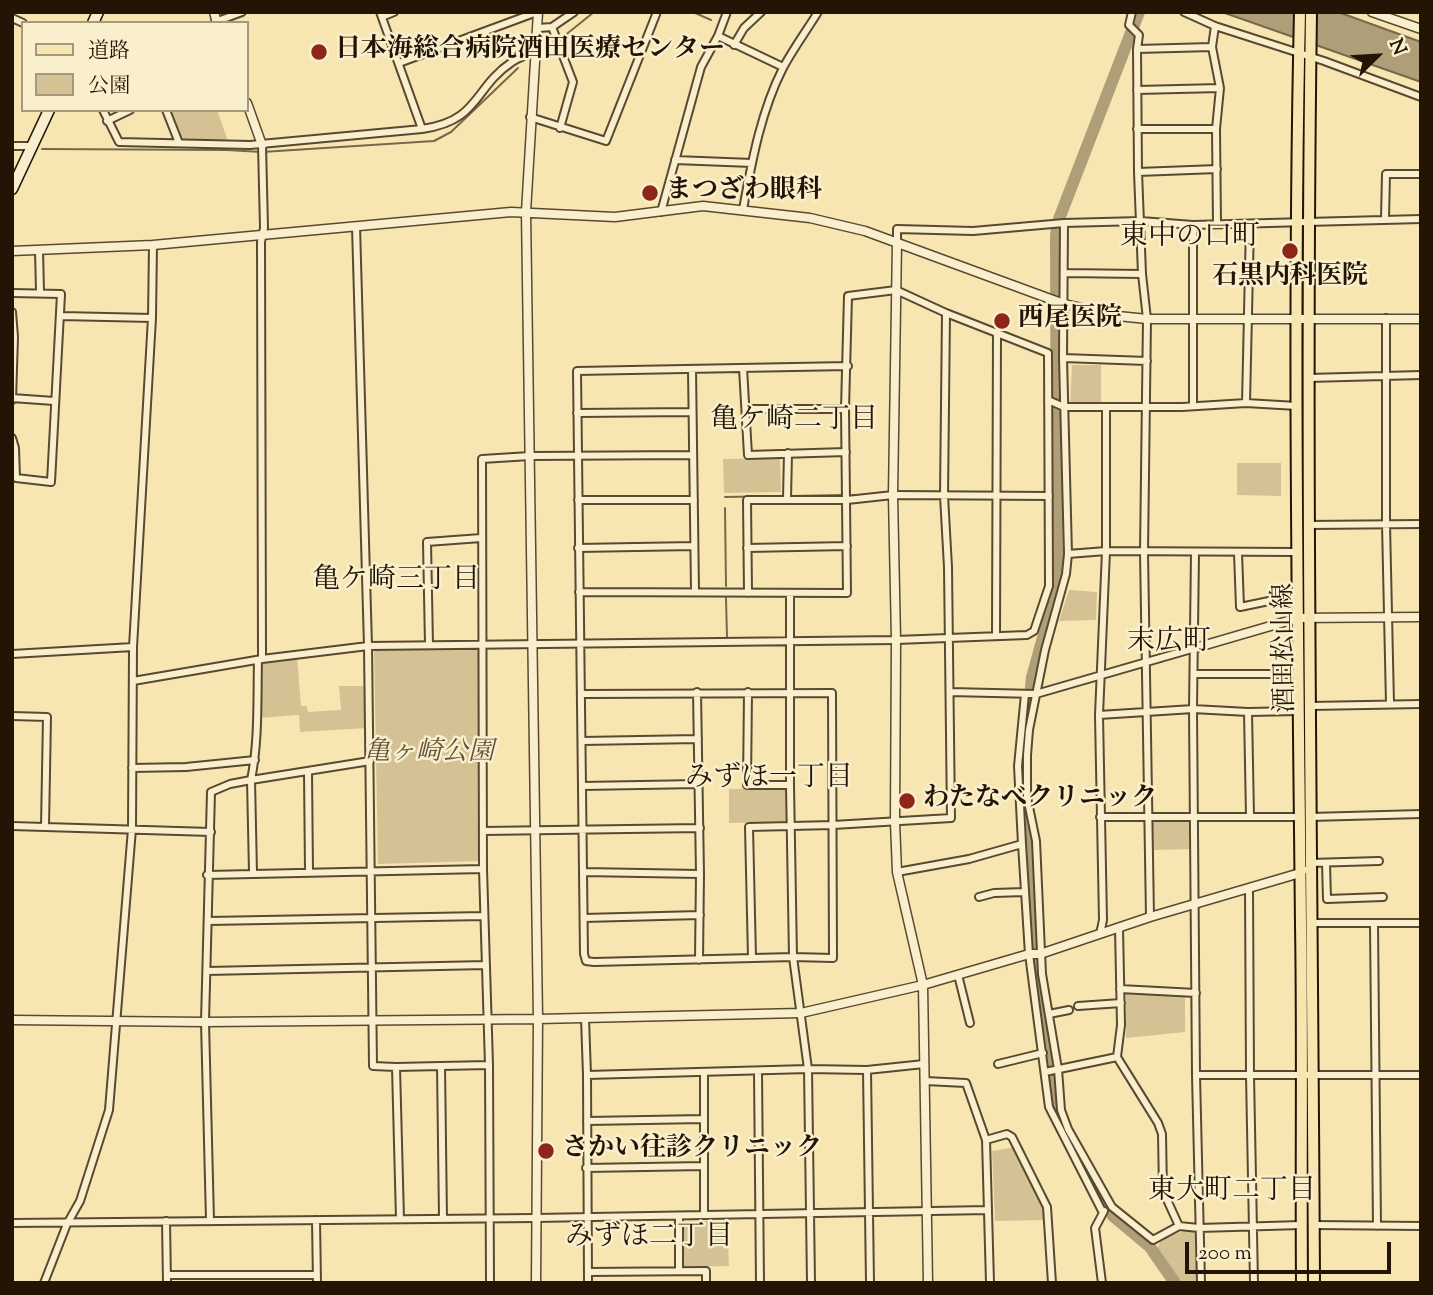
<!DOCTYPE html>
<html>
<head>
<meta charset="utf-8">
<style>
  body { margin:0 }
  #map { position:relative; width:1433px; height:1295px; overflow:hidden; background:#f8e6b2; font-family:"Sorts Mill Goudy","Noto Serif JP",serif }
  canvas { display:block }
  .frame { position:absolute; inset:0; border:14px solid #221506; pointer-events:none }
  .legend { position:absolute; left:21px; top:21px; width:228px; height:91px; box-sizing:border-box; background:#faefcd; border:2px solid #a4987d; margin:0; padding:9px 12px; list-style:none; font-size:21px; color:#221506 }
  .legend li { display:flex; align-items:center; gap:14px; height:35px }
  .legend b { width:35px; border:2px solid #a4987d }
  .north { position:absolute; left:1342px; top:21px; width:70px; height:70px; -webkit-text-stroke:5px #faefcd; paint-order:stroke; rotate:66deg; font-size:19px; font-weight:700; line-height:28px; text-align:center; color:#221506 }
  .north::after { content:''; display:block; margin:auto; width:24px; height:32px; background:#221506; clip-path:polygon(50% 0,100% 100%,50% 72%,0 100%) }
  .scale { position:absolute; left:1185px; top:1242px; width:206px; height:32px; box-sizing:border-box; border:4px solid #221506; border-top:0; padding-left:9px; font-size:21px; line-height:24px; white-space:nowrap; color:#221506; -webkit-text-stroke:5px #faefcd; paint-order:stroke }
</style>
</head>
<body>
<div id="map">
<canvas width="1433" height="1295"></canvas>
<div class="frame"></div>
<ul class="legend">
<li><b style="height:9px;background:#f8e6b2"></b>道路</li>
<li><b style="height:19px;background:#d4c295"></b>公園</li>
</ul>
<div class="north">N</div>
<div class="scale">200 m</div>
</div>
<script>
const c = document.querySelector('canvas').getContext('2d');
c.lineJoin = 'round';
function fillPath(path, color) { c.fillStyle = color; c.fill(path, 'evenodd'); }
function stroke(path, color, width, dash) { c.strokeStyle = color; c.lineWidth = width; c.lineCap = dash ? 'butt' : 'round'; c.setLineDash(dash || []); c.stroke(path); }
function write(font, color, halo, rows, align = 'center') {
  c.font = font + ' "Sorts Mill Goudy","Noto Serif JP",serif'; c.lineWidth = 5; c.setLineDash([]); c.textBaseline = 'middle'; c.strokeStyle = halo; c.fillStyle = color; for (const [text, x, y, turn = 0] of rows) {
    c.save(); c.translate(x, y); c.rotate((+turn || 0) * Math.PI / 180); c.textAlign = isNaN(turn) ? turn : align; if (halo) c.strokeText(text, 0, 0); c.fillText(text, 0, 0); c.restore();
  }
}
fillPath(new Path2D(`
  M170,110H217L228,141H181Z
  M1072,365H1101V405L1070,407Z
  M780,458L781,492L724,493L723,459Z
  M1237,463H1281V496L1237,495Z
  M1069,590L1097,592L1096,620L1059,621Z
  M480,647L483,861L378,864L374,648Z
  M297,657L301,706H307L308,712L341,710L339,686H367L368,728L300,732L299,715L259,718V664Z
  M787,788V822L729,823V789Z
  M1193,821L1194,849L1153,850L1152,822Z
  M1126,994H1185V1032L1126,1038Z
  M1014,1147L1044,1207V1220L995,1221L992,1151Z
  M683,1221H727L729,1266L682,1267Z
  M1183,1231H1192L1196,1234L1197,1282H1181L1157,1249L1161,1240Z`), '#d4c295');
const water = new Path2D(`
  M1222,12H1338L1421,42V82Z`);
fillPath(water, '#af9f78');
stroke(water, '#77684a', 2);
stroke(new Path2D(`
  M693,12L711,20
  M563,37L594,12
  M42,149L227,150L262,152L434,141L451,132L518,68
  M1055,492L1057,491
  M1011,493L1044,492
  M853,495H866
  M793,496L841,495
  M725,497L781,496
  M725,508L726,586
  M726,598L727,637`), '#77684a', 2);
stroke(new Path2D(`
  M1139,12L1059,219L1056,235L1057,587L1032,677L1023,772L1035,970L1061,1123L1113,1216L1150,1247L1175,1283`), '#af9f78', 12);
const minor = new Path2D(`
  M380,12L422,129
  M1132,12L1129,25L1139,35L1137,49L1138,172L1142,274L1147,319L1144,552L1150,917
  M1184,12L1215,26L1324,61L1421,97
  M382,17L394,12
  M12,18L23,23
  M215,22L242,12
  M1215,26L1212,47L1220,88L1216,129L1217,224
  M552,27L573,82L560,128
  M538,28L552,27L574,12
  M718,36L783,67
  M734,45L744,28L761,12
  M1137,49L1212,47
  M399,63L537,12
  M1137,90L1220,88
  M103,110L119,142L250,145L422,129C480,121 473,88 512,62C519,57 529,54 537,51
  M166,110L179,143
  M530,117L606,141L657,12
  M107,121L130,110
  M1137,129H1216
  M262,145L264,228L261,242L262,659
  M12,146H32
  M675,160L752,163
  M1138,172L1217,169
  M743,209C752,161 761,111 783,68C793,49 807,30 818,12
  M661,212L701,67L718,36L727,12
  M1385,219L1386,174H1421
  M1064,223L1063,358L1068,554L1066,574L1045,650L1029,730L1027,755V797L1036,841L1042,974L1058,1069L1061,1110L1068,1129L1112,1207L1153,1240L1179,1226L1199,1228L1301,1225
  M1193,225V405
  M356,226L368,646L373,1066L396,1067L400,1219
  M897,242V229L973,231L1064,223L1141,221L1193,225L1421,219
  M39,250L40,292
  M1064,273L1142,274
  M12,293L61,294L51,482L16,478L15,448L12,438
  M12,312L14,337L12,400
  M61,316L152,318
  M1386,318V524L1390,704
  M1063,358L1147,361
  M743,368L748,455L846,452
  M692,369L695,591
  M1308,378L1421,375
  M12,398L54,401
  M1048,400L1064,407H1182L1246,403L1297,406
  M1246,403L1250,224
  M746,409H845
  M577,413L692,412
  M787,499L788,453
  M578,500H694
  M1307,525L1421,524
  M578,548L694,546
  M747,548L847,546
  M1195,552L1193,709L1196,1075L1201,1283
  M1238,553L1240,607L1298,595
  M1068,554L1106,551L1297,552
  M748,593L747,500H847L893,495L1049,496
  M790,593V785L793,957L808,1069L811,1283
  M996,635L997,332
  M429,645L427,542L481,538
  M12,654L133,647
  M1194,674H1299
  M133,681L262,659L368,646L896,640L1027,635L1034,631L1049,586L1048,353L946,313L896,290L848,296L845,409L847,593L579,592
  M697,692L700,874L699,960
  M748,692L747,785H790
  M950,692L1036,694L1195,648
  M582,694L832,693L833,958L793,957L594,962L586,961L584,954L577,371L848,366
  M1025,694L1018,766L1022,844L1029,954L1049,1107L1102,1211
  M1311,706L1421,704
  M1248,712L1250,816
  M1099,715L1193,709L1248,712L1298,711
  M12,716L47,717L45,827
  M582,741L698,739
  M132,768L186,767L255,760
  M308,772L309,872
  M582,786L699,784
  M1100,817H1299
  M1310,817L1421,814
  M12,826L211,832
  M483,831L700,828
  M1310,863L1379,861
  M1326,863L1327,899L1383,897
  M583,872L700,874
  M897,872L969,859L1022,844
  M253,873L251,780L370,761
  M207,875L483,869
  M1249,888L1250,1075L1254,1283
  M979,897L994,893L1025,892
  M584,918L700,915
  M209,921L484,916
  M1311,923H1421
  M1374,924L1377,1226
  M1119,928L1121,1025L1117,1057L1158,1123L1162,1134L1163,1191L1179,1226
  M1100,934L1103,920L1099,715L1106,551V407
  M752,958L749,827L833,825L951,818L948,567L944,496L946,313
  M207,971L486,965
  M958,975L970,1023
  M1120,989L1196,993
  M1078,1006L1121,1003
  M1049,1014L1069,1010
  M585,1018L587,1075L588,1283
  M998,1064L1043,1053
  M441,1066L489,1065
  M396,1067L441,1066L443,1219
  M867,1070L870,1283
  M758,1071L760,1283
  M704,1072V1215
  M1045,1072L1117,1057
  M587,1075L808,1069L867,1070L924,1064
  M1196,1075H1421
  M925,1081L966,1083L986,1140L990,1283
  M587,1121L704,1119
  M986,1140L1007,1134L1012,1137L1047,1207L1052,1283
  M586,1168L704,1166
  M679,1216V1271
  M210,1220L205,1022L211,792L230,784L251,780C259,740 257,700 258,660
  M316,1220L317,1283
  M166,1221L167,1283
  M12,1223L536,1218L988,1210
  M1314,1225L1421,1226
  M588,1272L706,1271V1283
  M167,1275H317
  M44,1283L67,1224L80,1201L109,1110L132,829L133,647L152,318L153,245
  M490,1283L489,1065L483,869L482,459L530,456L693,455
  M1102,1283L1095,1228L1104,1211`);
const tertiary = new Path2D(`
  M214,12L217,23
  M1372,12L1421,29
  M247,103L262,145
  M897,242L893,495L896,640L895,822L897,872L923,985L928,1283
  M12,251L153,245L511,212L615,217L703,206L810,218L865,231L1064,304L1118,316L1147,319H1421
  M1195,648L1298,618L1421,617
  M12,1020L205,1022L538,1019L801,1013L923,985L1029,954H1040L1150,917L1300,873L1303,870
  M536,1283L538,1019L526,212L538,12`);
const secondary = new Path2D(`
  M93,23L98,12
  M12,189L49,110`);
const primary = new Path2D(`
  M1300,12C1293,317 1298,621 1301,925C1303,1044 1301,1164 1302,1283
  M1311,12C1305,436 1312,859 1314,1283`);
stroke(minor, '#584931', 10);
stroke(tertiary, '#584931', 11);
stroke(secondary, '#221506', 13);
stroke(primary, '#221506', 14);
stroke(minor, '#faefcd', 6);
stroke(tertiary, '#faefcd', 8);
stroke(secondary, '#faefcd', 10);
stroke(primary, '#f8e6b2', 10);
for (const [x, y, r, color] of [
  [319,52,9,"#8f2418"],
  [650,193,9,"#8f2418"],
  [1290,251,9,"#8f2418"],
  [1002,321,9,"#8f2418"],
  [907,801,9,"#8f2418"],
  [546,1151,9,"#8f2418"]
]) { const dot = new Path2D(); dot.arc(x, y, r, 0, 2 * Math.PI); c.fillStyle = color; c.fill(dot); stroke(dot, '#faefcd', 2.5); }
write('bold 26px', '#221506', '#faefcd', [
  ["日本海総合病院酒田医療センター",335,52],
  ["まつざわ眼科",666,193],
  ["石黒内科医院",1290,279,"center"],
  ["西尾医院",1018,321],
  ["わたなべクリニック",923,801],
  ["さかい往診クリニック",562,1151]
], 'left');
write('26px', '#221506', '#faefcd', [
  ["酒田松山線",1287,648,-91]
]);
write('italic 26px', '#605238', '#faefcd', [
  ["亀ヶ崎公園",429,755]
]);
write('28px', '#221506', '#faefcd', [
  ["東中の口町",1190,239],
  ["亀ケ崎二丁目",794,422],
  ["亀ケ崎三丁目",396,582],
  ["末広町",1169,644],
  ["みずほ一丁目",769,780],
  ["東大町二丁目",1232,1193],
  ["みずほ二丁目",649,1239]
]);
</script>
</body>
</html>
